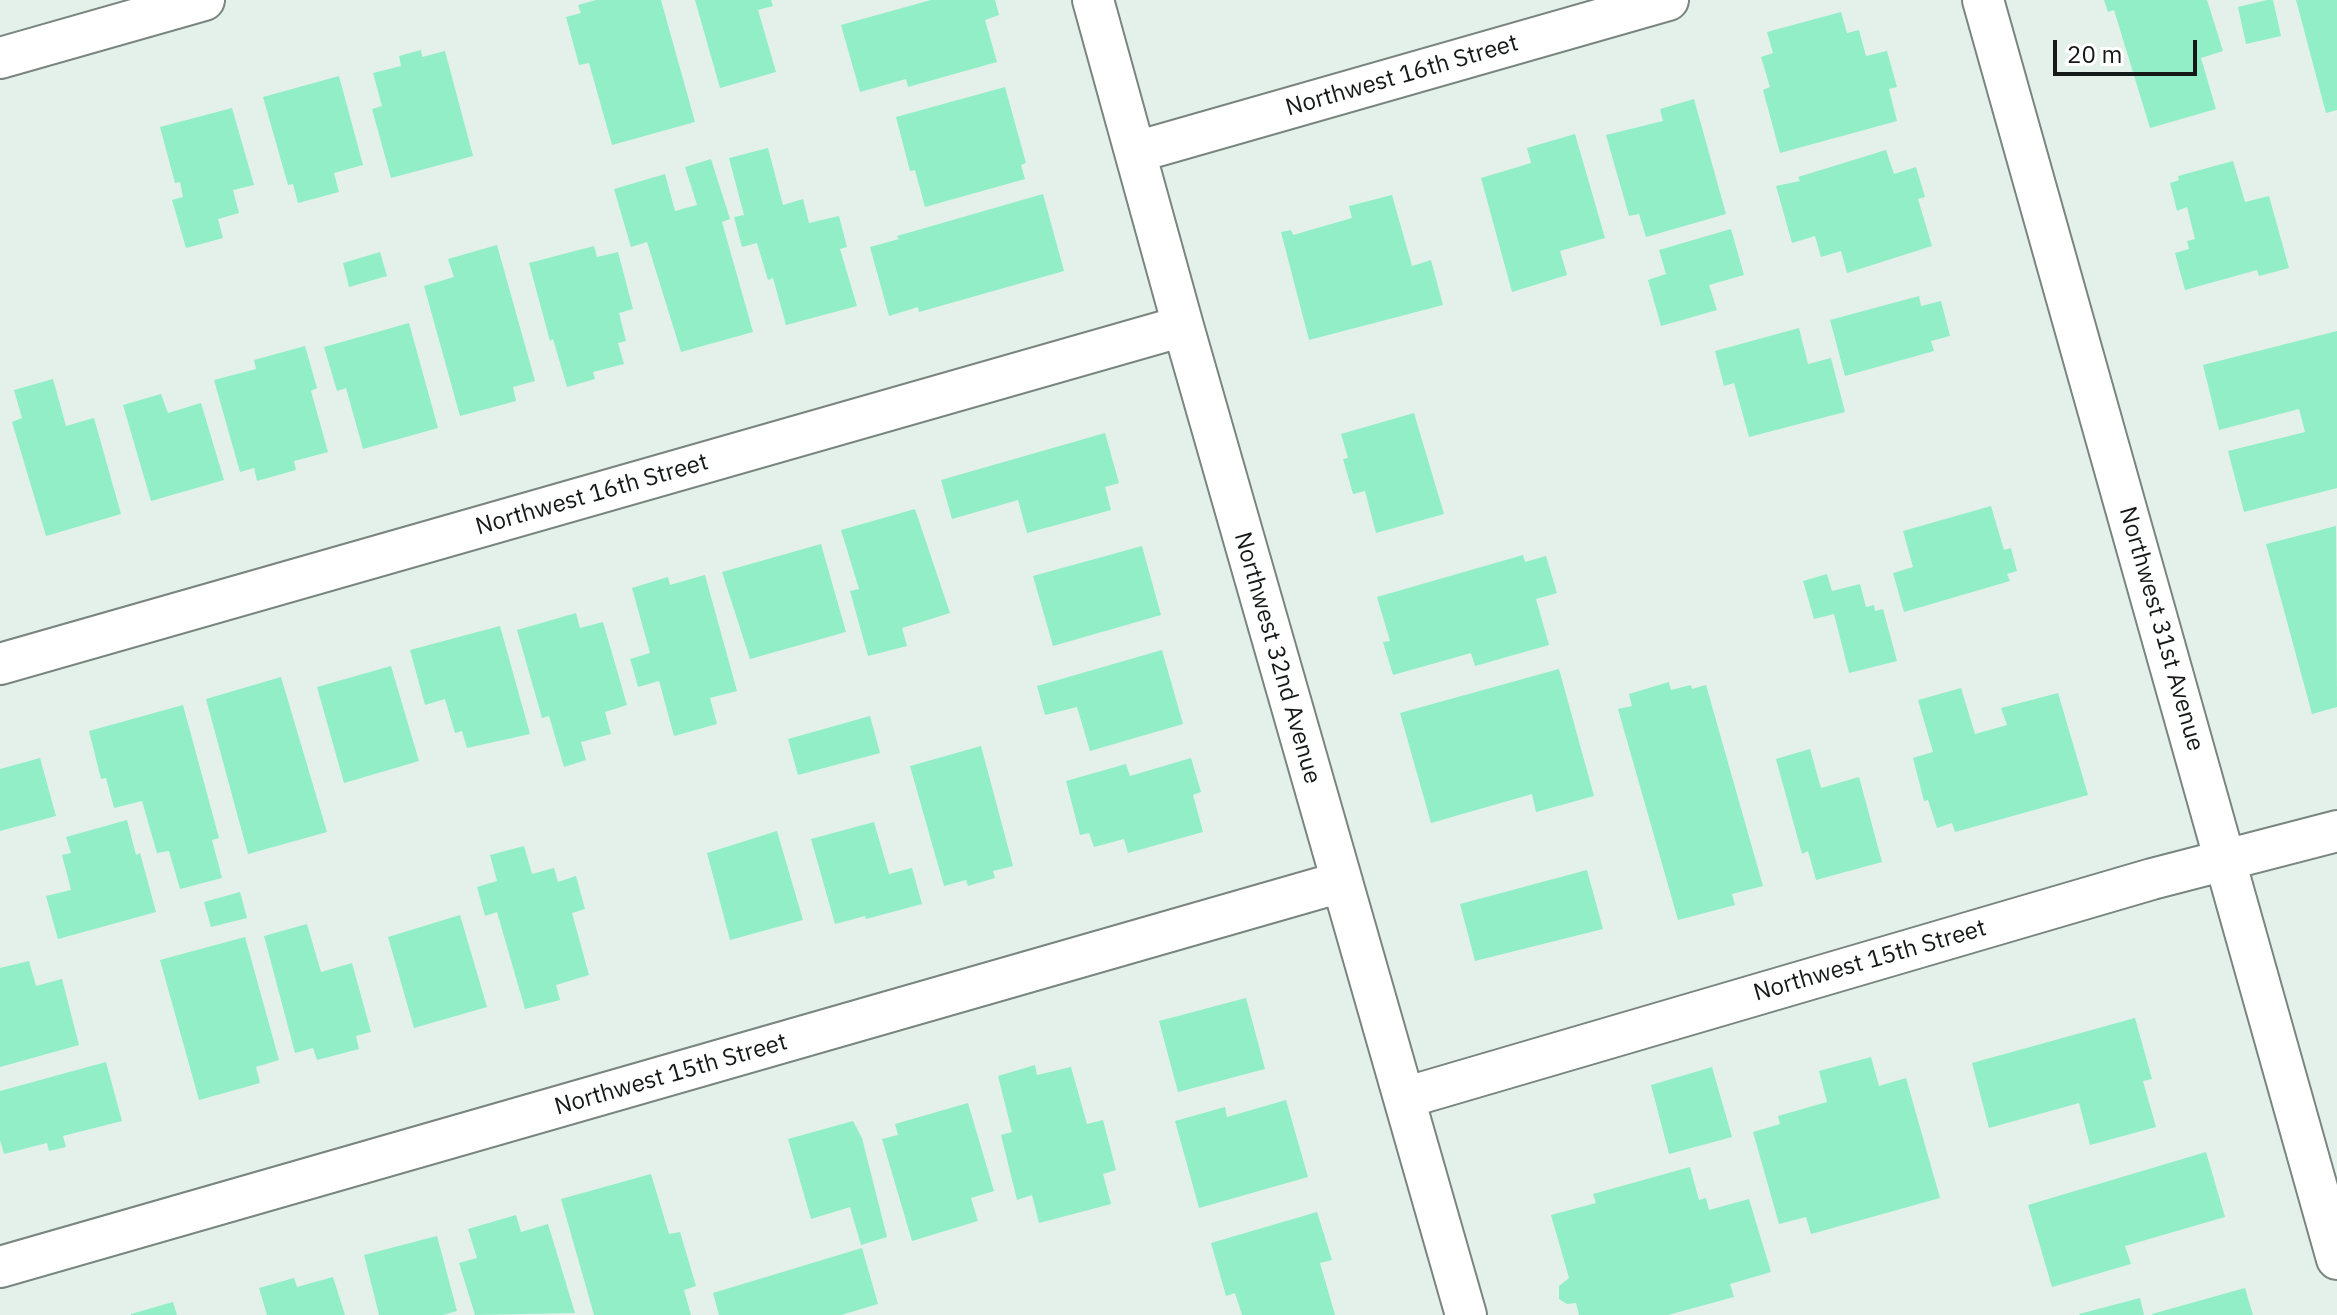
<!DOCTYPE html>
<html>
<head>
<meta charset="utf-8">
<style>
  body { margin:0 }
  #map { position:relative; width:2337px; height:1315px; overflow:hidden; background:#e4f1eb; font-family:"IBM Plex Sans",sans-serif }
  canvas { display:block }
  .scale { position:absolute; left:2053px; top:40px; width:144px; height:36px; box-sizing:border-box; border:4px solid #151a18; border-top:0; padding-left:10px; font-size:24px; line-height:28px; white-space:nowrap; color:#151a18; -webkit-text-stroke:6px #fff; paint-order:stroke }
</style>
</head>
<body>
<div id="map">
<canvas width="2337" height="1315"></canvas>
<div class="scale">20 m</div>
</div>
<script>
const c = document.querySelector('canvas').getContext('2d');
c.lineJoin = 'round';
function fillPath(path, color) { c.fillStyle = color; c.fill(path, 'evenodd'); }
function stroke(path, color, width, dash) { c.strokeStyle = color; c.lineWidth = width; c.lineCap = dash ? 'butt' : 'round'; c.setLineDash(dash || []); c.stroke(path); }
function write(font, color, halo, rows, align = 'center') {
  c.font = font + ' "IBM Plex Sans",sans-serif'; c.lineWidth = 6; c.setLineDash([]); c.textBaseline = 'middle'; c.strokeStyle = halo; c.fillStyle = color; for (const [text, x, y, turn = 0] of rows) {
    c.save(); c.translate(x, y); c.rotate((+turn || 0) * Math.PI / 180); c.textAlign = isNaN(turn) ? turn : align; if (halo) c.strokeText(text, 0, 0); c.fillText(text, 0, 0); c.restore();
  }
}
fillPath(new Path2D(`
  M596,0H661L695,122L612,145L589,63L579,65L566,17L581,13L578,5Z
  M695,0H771L773,6L758,10L776,72L720,88Z
  M931,0H995L999,15L985,20L997,62L908,87L906,79L860,92L841,25Z
  M2104,0H2207L2223,51L2201,58L2216,109L2150,128L2114,10L2108,12Z
  M2267,0H2273L2281,36L2246,44L2238,7Z
  M2296,0H2337V110L2326,113Z
  M1841,12L1847,33L1859,30L1866,56L1887,51L1897,87L1889,89L1897,121L1780,153L1763,90L1770,87L1761,57L1773,53L1767,32Z
  M421,50L422,57L445,51L473,156L391,178L372,109L382,106L373,73L401,66L399,56Z
  M339,76L363,165L334,173L339,192L298,203L293,184L288,185L263,97Z
  M1005,87L1026,163L1021,165L1025,179L925,207L915,170L910,171L896,117Z
  M1694,99L1726,214L1646,237L1639,214L1629,216L1606,135L1663,121L1660,109Z
  M232,108L254,185L233,190L239,213L218,219L223,238L186,248L172,200L183,197L180,182L175,183L160,127Z
  M1575,134L1605,238L1560,251L1567,275L1512,292L1481,178L1531,163L1527,148Z
  M768,148L783,205L803,199L809,223L839,216L847,247L840,249L857,306L786,325L773,278L768,280L757,243L742,247L734,217L744,215L729,158Z
  M1886,150L1894,174L1916,167L1925,197L1918,199L1932,246L1847,273L1841,251L1821,257L1815,236L1792,243L1776,186L1800,181L1798,177Z
  M711,159L730,219L722,222L753,332L681,352L647,242L631,247L614,189L665,174L675,211L697,205L685,167Z
  M2233,161L2245,202L2269,196L2289,268L2259,276L2257,270L2185,290L2175,253L2189,249L2187,241L2195,239L2187,207L2177,211L2170,183L2179,180L2178,176Z
  M1043,194L1064,271L919,312L918,307L889,316L870,247L899,239L897,236Z
  M1392,195L1412,266L1431,260L1443,305L1309,340L1281,232L1291,230L1293,235L1352,218L1349,206Z
  M1731,229L1744,275L1709,285L1717,310L1661,326L1648,280L1666,274L1659,250Z
  M497,245L535,381L513,387L516,401L460,416L424,286L454,277L448,259Z
  M594,246L597,257L618,252L633,309L619,313L626,341L618,343L624,364L593,372L595,379L567,387L553,339L550,341L529,263Z
  M380,252L387,276L349,287L343,263Z
  M1919,296L1921,306L1941,301L1950,336L1931,341L1934,351L1845,376L1830,320Z
  M409,323L438,428L363,449L346,388L337,391L324,347Z
  M1799,328L1808,364L1831,358L1845,412L1749,437L1734,383L1724,386L1715,351Z
  M2337,331V488L2244,512L2228,451L2305,432L2299,409L2219,430L2203,365Z
  M305,346L317,388L311,391L328,452L294,461L296,470L257,481L254,468L240,472L214,380L256,369L254,360Z
  M53,379L66,426L94,418L121,514L46,536L12,422L22,418L14,390Z
  M161,394L168,413L201,403L224,480L151,501L123,405Z
  M1414,413L1444,514L1376,533L1365,491L1353,494L1343,459L1348,458L1341,434Z
  M1105,433L1119,483L1105,487L1111,510L1027,533L1018,500L952,519L941,480Z
  M1991,506L2004,550L2011,548L2017,571L2007,574L2010,581L1904,612L1893,573L1913,567L1903,531Z
  M915,509L950,613L902,628L907,646L868,656L850,591L859,589L841,530Z
  M2336,526L2337,707L2312,714L2266,544Z
  M821,544L846,632L750,659L722,572Z
  M1142,546L1161,615L1053,646L1033,576Z
  M1523,555L1525,562L1546,556L1557,593L1536,599L1549,645L1475,666L1471,653L1393,675L1383,642L1390,641L1377,597Z
  M1827,574L1832,591L1860,584L1866,607L1874,605L1875,611L1883,609L1897,661L1849,673L1834,614L1814,619L1803,581Z
  M705,575L737,691L710,698L717,724L674,736L659,681L638,687L634,672L630,659L650,653L632,588L668,577L670,585Z
  M576,613L580,628L603,622L627,705L605,712L611,734L581,742L586,760L564,767L549,716L542,718L517,630Z
  M500,626L530,734L467,748L462,731L455,733L445,699L425,705L410,650Z
  M1162,650L1183,724L1090,751L1077,707L1045,715L1037,686Z
  M391,666L419,761L344,783L317,687Z
  M1559,669L1594,796L1536,812L1532,794L1431,823L1400,713Z
  M281,677L327,832L248,854L206,699Z
  M1669,682L1671,690L1691,685L1692,689L1706,685L1763,886L1732,894L1735,905L1678,920L1618,709L1632,706L1629,694Z
  M1961,688L1975,734L2007,725L2001,708L2058,693L2088,795L1955,832L1952,823L1937,828L1928,800L1924,801L1913,758L1933,752L1918,700Z
  M183,705L219,838L212,840L222,878L180,889L169,851L157,853L142,801L114,808L106,778L101,779L89,731Z
  M870,716L880,753L798,775L788,739Z
  M981,746L1013,866L993,871L995,878L968,886L966,880L944,886L910,766Z
  M1810,749L1821,788L1859,777L1882,862L1816,880L1808,851L1802,854L1776,759Z
  M40,758L56,816L0,831V769Z
  M1191,758L1201,792L1193,795L1203,832L1128,853L1124,839L1094,847L1089,833L1080,835L1066,781L1126,764L1130,776Z
  M127,820L136,855L140,853L156,912L58,939L46,896L71,890L62,855L71,853L66,837Z
  M874,822L889,874L912,868L922,904L866,919L865,916L835,924L811,839Z
  M777,831L803,920L730,940L707,853Z
  M524,846L532,874L554,868L558,882L576,876L585,909L572,913L589,975L556,985L560,1000L525,1009L497,912L485,916L477,887L497,881L490,855Z
  M1587,870L1603,929L1475,961L1460,904Z
  M240,892L247,918L211,927L204,902Z
  M460,915L487,1007L414,1028L388,937Z
  M307,924L321,972L352,963L371,1032L356,1036L359,1049L317,1060L313,1048L295,1053L264,936Z
  M245,937L279,1060L256,1067L260,1083L199,1100L160,960Z
  M29,961L36,986L62,979L79,1045L0,1067V968Z
  M1246,998L1265,1069L1178,1092L1159,1021Z
  M2135,1018L2152,1079L2143,1081L2156,1127L2090,1145L2079,1103L1989,1128L1972,1063Z
  M1871,1057L1879,1086L1906,1078L1940,1198L1811,1234L1806,1217L1779,1224L1753,1132L1780,1124L1778,1116L1827,1102L1819,1071Z
  M106,1062L122,1121L63,1136L66,1147L49,1151L47,1143L4,1154L0,1140V1091Z
  M1035,1065L1037,1075L1071,1067L1087,1124L1103,1120L1116,1170L1103,1174L1111,1204L1039,1223L1032,1195L1017,1200L1001,1135L1012,1132L998,1076Z
  M1712,1067L1732,1137L1669,1154L1651,1085Z
  M1286,1100L1308,1177L1199,1208L1175,1121L1225,1107L1227,1117Z
  M968,1103L994,1191L971,1198L978,1221L912,1241L882,1139L898,1135L895,1124Z
  M853,1121L862,1138L887,1237L861,1245L850,1207L811,1219L788,1139Z
  M2206,1152L2225,1217L2125,1246L2131,1264L2052,1287L2028,1205Z
  M1690,1167L1699,1200L1706,1198L1709,1210L1749,1199L1771,1272L1730,1284L1734,1297L1668,1315H1579L1576,1303L1567,1304L1559,1299V1286L1569,1278L1551,1215L1596,1203L1593,1194Z
  M651,1174L669,1234L680,1232L696,1286L684,1290L691,1315H594L561,1199Z
  M1317,1212L1332,1260L1320,1263L1335,1315H1242L1235,1293L1226,1296L1211,1243Z
  M516,1215L521,1232L548,1224L575,1313L475,1315L459,1263L477,1258L468,1229Z
  M437,1236L457,1311L443,1315H379L364,1255Z
  M862,1248L878,1304L841,1315H719L713,1293Z
  M333,1277L345,1315H267L259,1288L294,1278L297,1287Z
  M2245,1288L2253,1315H2152V1314Z
  M2140,1298L2144,1315H2080L2079,1314Z
  M173,1302L177,1315H131V1314Z`), '#91eec6');
const minor = new Path2D(`
  M1093,0L1183,326L1466,1315
  M1983,0L2337,1259
  M0,58L204,0
  M1136,152L1668,0
  M0,664L1183,326
  M1404,1098L2152,879L2337,831
  M0,1267L1341,882`);
stroke(minor, '#79857f', 44);
stroke(minor, '#fff', 40);
write('24px', '#151a18', '#fff', [
  ["Northwest 16th Street",1402,76,-16],
  ["Northwest 16th Street",592,495,-16],
  ["Northwest 31st Avenue",2161,629,74],
  ["Northwest 32nd Avenue",1277,658,74],
  ["Northwest 15th Street",1870,961,-16],
  ["Northwest 15th Street",671,1075,-16]
]);
</script>
</body>
</html>
